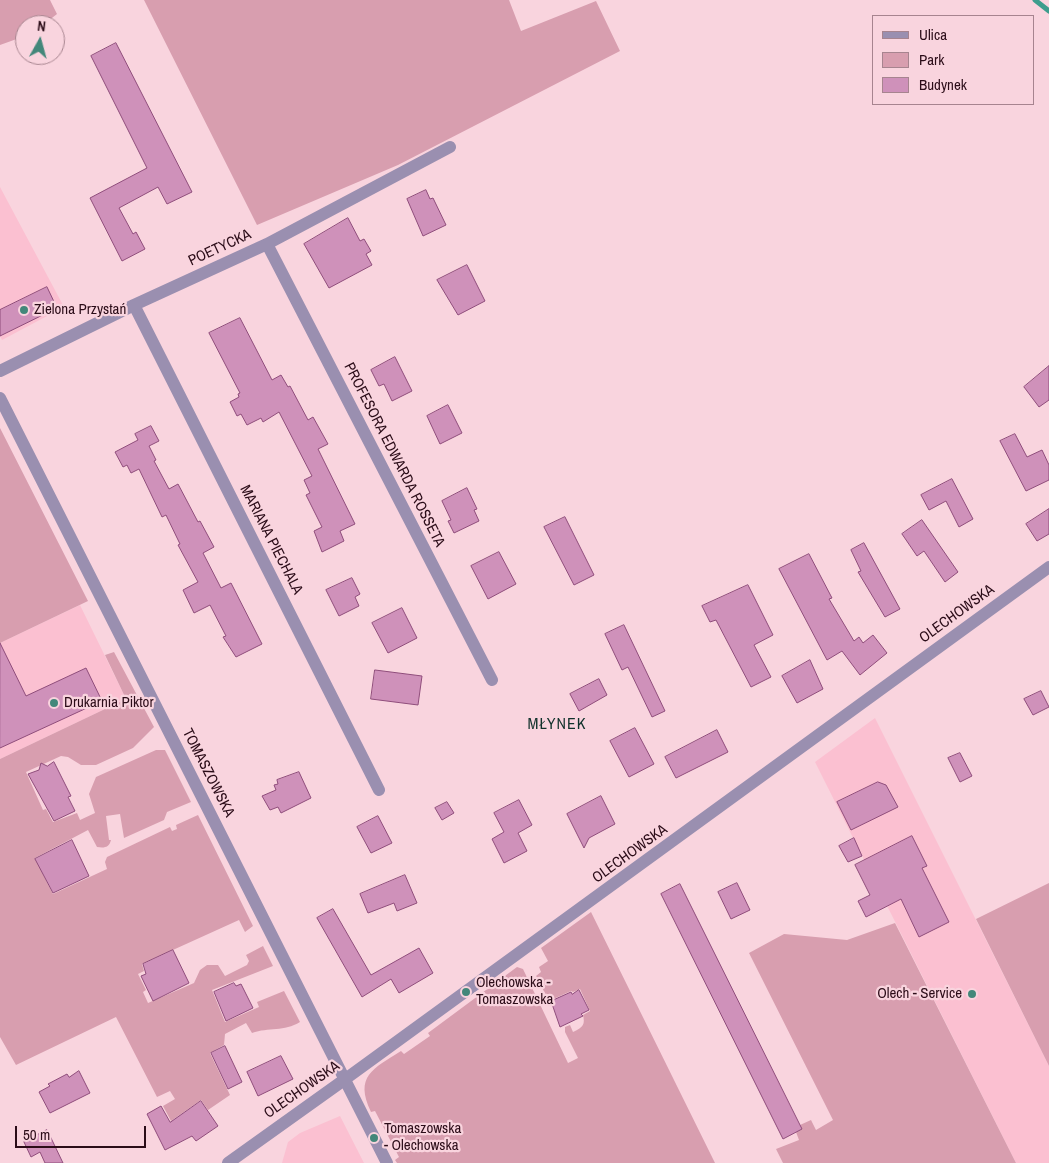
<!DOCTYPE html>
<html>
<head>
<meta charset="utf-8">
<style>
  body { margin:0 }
  #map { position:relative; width:1049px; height:1163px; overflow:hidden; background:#f9d4de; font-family:"Archivo Narrow",sans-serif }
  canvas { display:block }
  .legend { position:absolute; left:872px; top:15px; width:162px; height:90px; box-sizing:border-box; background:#f9d4de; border:1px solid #a7848f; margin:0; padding:6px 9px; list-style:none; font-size:15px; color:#2b0c18 }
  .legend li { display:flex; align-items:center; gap:10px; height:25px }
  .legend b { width:25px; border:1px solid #a7848f }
  .north { position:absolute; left:15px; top:15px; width:50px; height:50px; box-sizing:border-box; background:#f9d4de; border:1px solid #a7848f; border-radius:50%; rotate:7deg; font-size:14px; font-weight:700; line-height:20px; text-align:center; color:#2b0c18 }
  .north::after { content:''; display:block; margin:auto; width:18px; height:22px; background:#43877a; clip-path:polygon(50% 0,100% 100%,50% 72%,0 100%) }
  .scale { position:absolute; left:15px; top:1126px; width:131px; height:22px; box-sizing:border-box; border:2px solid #2b0c18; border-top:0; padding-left:6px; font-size:15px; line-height:18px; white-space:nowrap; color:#2b0c18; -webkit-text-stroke:4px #f9d4de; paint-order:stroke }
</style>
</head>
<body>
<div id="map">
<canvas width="1049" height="1163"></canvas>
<ul class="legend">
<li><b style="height:6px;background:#9a8fb0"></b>Ulica</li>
<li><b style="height:14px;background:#d89eaf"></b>Park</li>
<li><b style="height:14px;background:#cf91ba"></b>Budynek</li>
</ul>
<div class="north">N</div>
<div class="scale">50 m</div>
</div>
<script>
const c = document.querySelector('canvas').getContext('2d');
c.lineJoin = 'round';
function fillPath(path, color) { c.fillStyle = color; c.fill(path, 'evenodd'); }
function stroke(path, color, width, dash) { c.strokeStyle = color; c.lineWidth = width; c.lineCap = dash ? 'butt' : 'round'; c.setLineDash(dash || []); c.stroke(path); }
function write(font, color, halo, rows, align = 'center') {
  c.font = font + ' "Archivo Narrow",sans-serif'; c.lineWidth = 4.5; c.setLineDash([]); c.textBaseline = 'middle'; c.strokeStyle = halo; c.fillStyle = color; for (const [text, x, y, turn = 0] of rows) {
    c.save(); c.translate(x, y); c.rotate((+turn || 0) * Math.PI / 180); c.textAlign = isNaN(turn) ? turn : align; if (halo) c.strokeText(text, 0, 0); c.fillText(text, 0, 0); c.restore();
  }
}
fillPath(new Path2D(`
  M0,187L64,307L2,340L0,336Z
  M80,605L126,699L0,759V643Z
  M875,718L1049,1066V1163H1016L815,762Z
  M340,1116L364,1163H282L288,1142L300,1133Z`), '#fbc0d1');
fillPath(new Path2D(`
  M0,0H50L57,14L43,25H25V36L0,45Z
  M144,0H509L521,31L596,1L620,51L398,165L257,225Z
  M0,428L88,601L0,643Z
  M114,652L154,727L133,748L96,765H81L68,757L61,756L26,772L43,810L46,809L53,822L77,813L80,820L95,813L89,794L96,777L156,750H165L191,802L167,812L164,820L124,838L120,814L106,816L109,840H111C109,848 104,848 97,847L88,830L35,858L53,894L107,869L105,862L107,857L170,827L172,831L177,829L176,825L198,815L253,926L245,932L239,920L142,964L144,971L138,974L146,990L143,992L148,1003L194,983L200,970L207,965H218L225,976L247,965L249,961L246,955L263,946L273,966L212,990L225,1022L259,1007L257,1002L284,991L300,1022C284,1032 269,1027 252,1033L246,1023L225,1034L224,1045L210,1053L230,1095L208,1110L201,1100L171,1121L163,1106L175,1099L170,1091L157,1097L116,1017L16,1065L0,1037V759L126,699L105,655Z
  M1049,883V1066L976,919Z
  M591,912L715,1163H397L395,1160L399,1157L375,1111L371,1112C354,1076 373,1069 401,1051L404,1054L430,1036L428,1033L517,967L523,969L568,1063L578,1058L565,1032V1027L570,1025L573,1032C584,1027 585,1024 583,1015L590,1011L580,989L573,992L571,991L549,1001L536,976L541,972L539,967L548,961L541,948Z
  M895,923L1016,1163H783L776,1149L799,1140L796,1132L801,1129L800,1125L811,1120L816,1130L833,1120L749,953L784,934L847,940Z`), '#d89eaf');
stroke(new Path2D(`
  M1035,0L1049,11`), '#3e9d8d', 5);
const building = new Path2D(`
  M116,43L192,192L167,204L158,187L119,208L133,234L136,232L145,249L122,261L90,198L147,168L91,56Z
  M426,190L430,199L433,198L446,225L423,236L407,199Z
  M348,218L360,241L364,239L371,251L366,254L372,265L329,288L304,244Z
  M467,265L485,301L458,315L437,280Z
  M47,287L57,308L0,336V310Z
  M240,318L272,380L281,375L288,387L290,386L308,420L313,417L328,444L318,449L355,524L340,531L344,541L322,552L314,531L322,527L306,495L310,493L304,480L312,476L279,412L263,422L261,418L247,425L241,414L237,416L230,402L239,397L238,394L240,393L209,333Z
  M395,357L412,391L392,401L384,384L379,386L371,370Z
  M1049,366V400L1039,407L1024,387Z
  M448,405L462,433L440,444L427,416Z
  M151,426L159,441L149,446L156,460L154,461L169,489L178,484L198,522L200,521L214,547L203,553L221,588L231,583L262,644L236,657L223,637L226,636L210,605L194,613L183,590L198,582L178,545L180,544L166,515L162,517L139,469L131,473L127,465L123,467L115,452L138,440L135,434Z
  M1015,434L1027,457L1042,450L1049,465V480L1026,491L1000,441Z
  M952,479L973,519L959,527L946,501L929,510L921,495Z
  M467,488L477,509L474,510L479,521L454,533L448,521L451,520L442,501Z
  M1049,509V534L1037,541L1026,524Z
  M565,517L594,575L574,585L544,527Z
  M922,520L958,572L945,582L924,551L917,556L902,534Z
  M864,543L900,609L885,617L858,572L861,571L851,550Z
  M499,552L516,584L488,599L471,566Z
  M809,554L832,598L829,599L854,641L859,637L863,643L873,635L887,653L860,675L842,651L827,660L779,569Z
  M352,578L360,594L355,597L359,606L339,616L326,590Z
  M748,585L773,635L754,645L771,677L751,687L716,620L710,622L702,606Z
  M402,608L417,638L388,653L372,623Z
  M624,625L665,711L652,717L628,667L622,670L605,634Z
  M0,643L26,696L86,668L102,701L0,748Z
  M810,660L823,689L797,703L782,676Z
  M375,670L422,676L418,705L371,699Z
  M599,679L607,695L579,711L570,694Z
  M1041,691L1049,707L1033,715L1024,699Z
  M635,728L654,764L629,777L610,741Z
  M717,730L728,752L676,778L665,757Z
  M960,753L972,776L960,782L948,758Z
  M54,762L71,796L68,797L75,811L54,821L28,774L39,770L41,763L47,766Z
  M299,772L311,798L281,813L278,807L270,810L262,796L276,790L274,785L278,784L277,780Z
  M878,782L886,785L898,807L851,830L837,802Z
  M601,796L615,824L589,838L584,848L567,814Z
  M519,800L532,825L518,833L527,851L504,863L492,839L504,832L494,813Z
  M447,802L454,813L442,820L435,808Z
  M378,816L392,843L371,853L357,827Z
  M912,836L927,866L922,868L949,922L919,937L901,899L866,917L858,901L870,895L855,865Z
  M854,838L862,856L848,862L839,846Z
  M72,840L89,876L53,893L35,859Z
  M405,875L417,903L397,911L394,903L368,913L360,894Z
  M737,883L750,910L731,919L718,892Z
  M680,884L802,1129L783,1139L661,894Z
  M333,909L371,975L419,948L433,973L399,993L391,979L362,997L317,918Z
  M173,950L189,983L153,1001L141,976L146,974L143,964Z
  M234,983L236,986L241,984L253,1008L226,1021L214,992Z
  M579,990L589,1010L581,1014L583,1016L560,1027L551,1001L571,992L572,994Z
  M225,1046L242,1082L228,1089L211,1053Z
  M281,1056L293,1079L258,1096L247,1072Z
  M79,1071L90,1093L50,1113L39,1092L50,1086L48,1084L67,1074L69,1077Z
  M201,1101L218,1126L196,1141L192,1136L165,1150L147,1114L161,1106L170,1122Z
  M47,1130L52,1140L63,1163H45L40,1152L31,1157L24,1142Z`);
fillPath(building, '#cf91ba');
stroke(building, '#8f4d7b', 1);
stroke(new Path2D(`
  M267,244L492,680
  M134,305L379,790
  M0,371L134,305L267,244L450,147
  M228,1163L344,1080`), '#9a8fb0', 12);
stroke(new Path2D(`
  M0,398L387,1163
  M344,1080L1049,567`), '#9a8fb0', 12);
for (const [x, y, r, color] of [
  [24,310,5,"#43877a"],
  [54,703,5,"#43877a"],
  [466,992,5,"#43877a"],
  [972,994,5,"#43877a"],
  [374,1138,5,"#43877a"]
]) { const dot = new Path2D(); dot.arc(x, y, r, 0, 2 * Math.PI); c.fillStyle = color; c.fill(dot); stroke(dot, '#f9d4de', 2); }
write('15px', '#2b0c18', '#f9d4de', [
  ["POETYCKA",220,248,-25],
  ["PROFESORA EDWARDA ROSSETA",394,455,63],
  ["MARIANA PIECHALA",271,540,63],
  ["OLECHOWSKA",957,614,-36],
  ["TOMASZOWSKA",208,773,63],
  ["OLECHOWSKA",630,854,-36],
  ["OLECHOWSKA",302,1090,-35]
]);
write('15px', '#2b0c18', '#f9d4de', [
  ["Zielona Przystań",34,310],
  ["Drukarnia Piktor",64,703],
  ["Olechowska -",476,983],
  ["Tomaszowska",476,1000],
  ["Olech - Service",962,994,"right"],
  ["Tomaszowska",384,1129],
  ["- Olechowska",384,1146]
], 'left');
c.letterSpacing = '1px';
write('16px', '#10312b', '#f9d4de', [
  ["MŁYNEK",557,725]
]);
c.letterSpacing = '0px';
</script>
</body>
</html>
